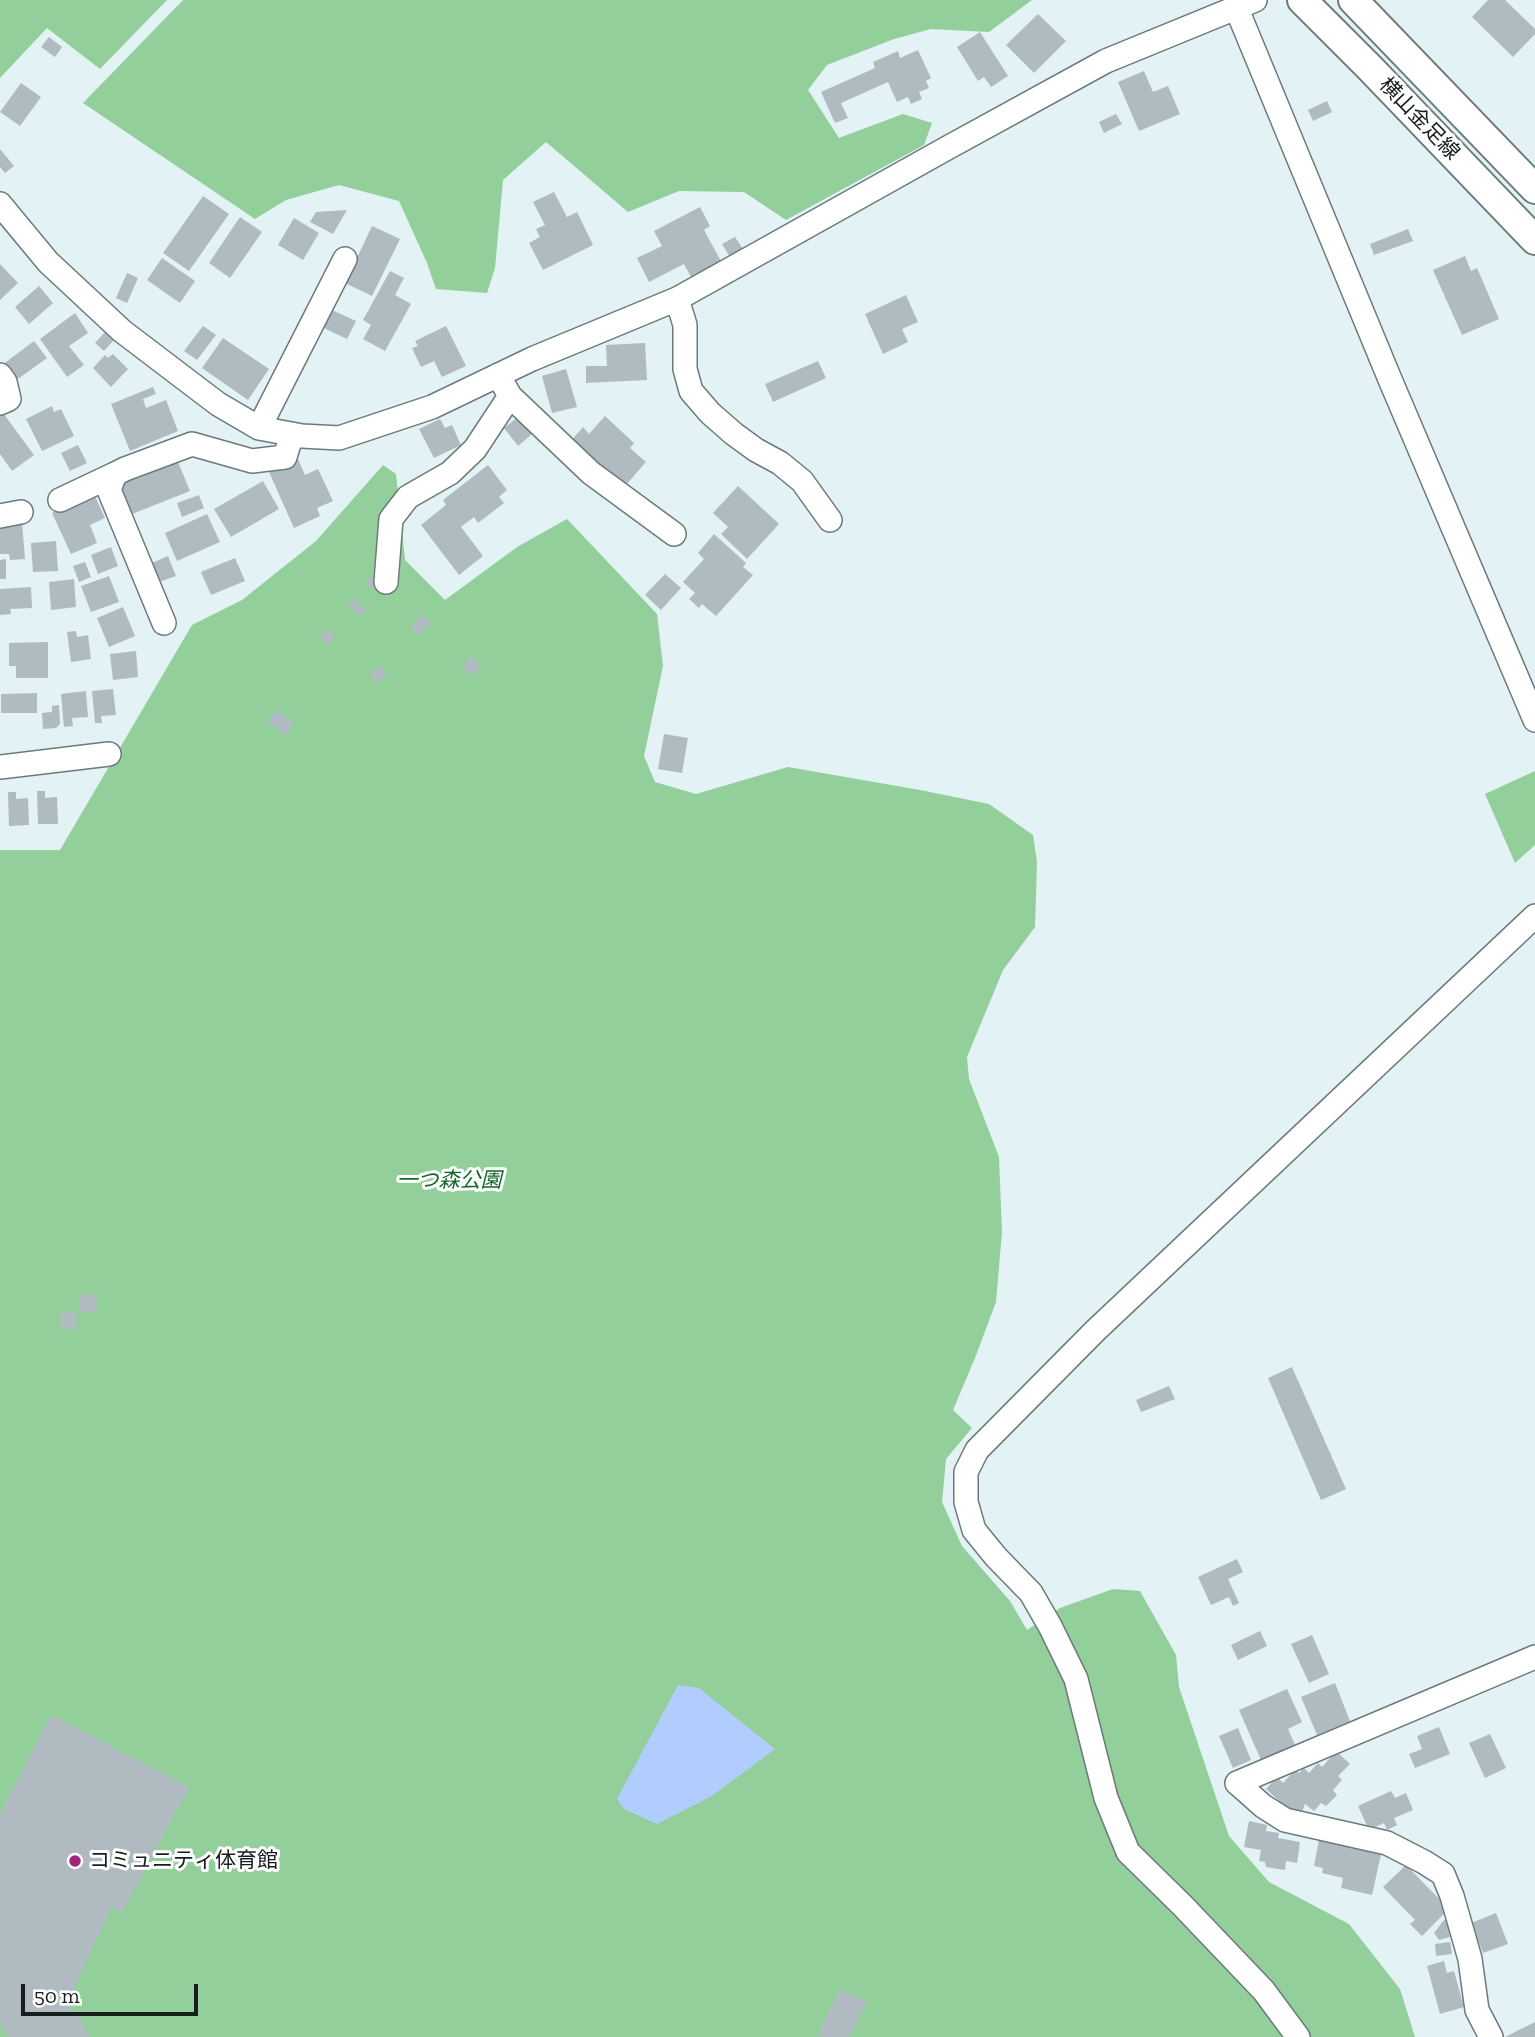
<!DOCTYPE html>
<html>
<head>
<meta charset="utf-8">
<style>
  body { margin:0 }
  #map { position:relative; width:1535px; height:2037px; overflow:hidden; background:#e3f2f4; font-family:"Zilla Slab",serif }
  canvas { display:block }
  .scale { position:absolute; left:21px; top:1984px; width:177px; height:32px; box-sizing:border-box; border:4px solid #171c1d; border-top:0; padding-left:9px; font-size:21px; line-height:24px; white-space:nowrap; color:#171c1d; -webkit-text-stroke:5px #fff; paint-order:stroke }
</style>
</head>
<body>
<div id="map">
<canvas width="1535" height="2037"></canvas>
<div class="scale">50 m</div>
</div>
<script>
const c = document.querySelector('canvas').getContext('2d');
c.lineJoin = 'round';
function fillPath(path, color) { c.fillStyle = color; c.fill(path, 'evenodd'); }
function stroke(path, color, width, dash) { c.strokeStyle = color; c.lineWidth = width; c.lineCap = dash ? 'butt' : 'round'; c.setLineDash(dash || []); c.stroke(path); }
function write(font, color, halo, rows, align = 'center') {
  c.font = font + ' "Zilla Slab","Noto Sans JP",serif'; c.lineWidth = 6; c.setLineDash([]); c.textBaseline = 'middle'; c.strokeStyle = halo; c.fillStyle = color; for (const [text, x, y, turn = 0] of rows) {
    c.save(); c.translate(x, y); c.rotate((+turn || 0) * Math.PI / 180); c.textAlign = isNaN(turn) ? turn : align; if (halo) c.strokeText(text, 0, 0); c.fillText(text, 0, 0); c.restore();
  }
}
fillPath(new Path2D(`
  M0,0H167L100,69L47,28L0,78Z
  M183,0H1032L989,32L931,29L894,39L827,65L808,90L839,138L903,114L932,123L924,145L786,220L744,192L679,191L628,212L546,142L503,180L495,268L487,293L436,289L427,263L399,201L339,185L286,200L255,219L83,103Z
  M383,465L396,474L405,560L445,600L517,547L567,519L657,614L663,666L644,756L655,782L696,794L788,767L920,790L989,804L1033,835L1037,862L1035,927L1003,970L967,1057L969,1079L999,1157L1002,1232L996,1302L975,1358L953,1410L972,1428L946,1459L942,1502L962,1546L1010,1601L1027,1630L1060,1608L1113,1589L1140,1591L1176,1655L1179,1687L1229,1836L1269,1882L1349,1924L1400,1989L1415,2037H0V850H60L192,625L242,600L316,541Z
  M1535,771V845L1515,863L1485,794Z`), '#92cf9a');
fillPath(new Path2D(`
  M678,1685L699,1688L775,1749L712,1796L657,1824L624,1809L617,1799Z`), '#b0cdfd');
fillPath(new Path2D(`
  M1488,0H1505L1535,29V34L1513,57L1472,17Z
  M1038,14L1066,41L1034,73L1006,45Z
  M980,32L1008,76L991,87L984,77L978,81L957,47Z
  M49,37L62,47L55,57L41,47Z
  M918,50L931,78L926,81L929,88L919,92L922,99L911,104L908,97L897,102L888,82L841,103L848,118L835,123L821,92L875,68L873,62L898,51L900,58Z
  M1144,71L1153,92L1168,86L1180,114L1139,131L1118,82Z
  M21,83L41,97L20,126L0,112Z
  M1327,101L1332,112L1313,121L1308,110Z
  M1116,114L1122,124L1104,133L1099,122Z
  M0,149L14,166L5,173L0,167Z
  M554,192L567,217L577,212L593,245L543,270L529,243L540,237L536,229L545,225L533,202Z
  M203,196L229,214L189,271L163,253Z
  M700,207L710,226L704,230L721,261L691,277L684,264L649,282L637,258L662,246L654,231Z
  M347,210L333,234L310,222L316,212Z
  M240,217L262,232L230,278L209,263Z
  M294,218L319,233L303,260L278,245Z
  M372,226L400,239L372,296L345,283Z
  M1408,229L1413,241L1374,255L1370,244Z
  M735,237L743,249L730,257L722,244Z
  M1465,256L1471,271L1477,268L1499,319L1462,335L1433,270Z
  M162,258L195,281L180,303L147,280Z
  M0,264L18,283L0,300Z
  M390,271L404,278L395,295L411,304L385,351L363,339L371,325L363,320Z
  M127,273L138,278L127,303L116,298Z
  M39,286L53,303L29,324L15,307Z
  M906,295L918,322L902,329L908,342L883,354L865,314Z
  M332,310L356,321L347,339L324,328Z
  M75,313L88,333L69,346L84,365L67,377L40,339Z
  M203,326L216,335L197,360L184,351Z
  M446,326L466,366L442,377L434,361L421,367L412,348L418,346L415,341Z
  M105,332L114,340L104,351L95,343Z
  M223,338L269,369L248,400L202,368Z
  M34,341L47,358L15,381L2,365Z
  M645,343L647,380L586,383V366H607L606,345Z
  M113,354L128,369L111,387L93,368L105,355L108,358Z
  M818,361L826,378L773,402L765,384Z
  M566,369L577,407L552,413L542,376Z
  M153,387L156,394L143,399L146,408L166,400L178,431L130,451L111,404Z
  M52,406L54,412L61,409L74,436L42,451L26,419Z
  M3,413L34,455L12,471L0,454V415Z
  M605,416L634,443L630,448L646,462L625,486L604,467L600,471L569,443L583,427L589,434Z
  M518,417L532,434L518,446L504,428Z
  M440,419L445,428L452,425L461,445L434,458L419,429Z
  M78,445L87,463L70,471L61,453Z
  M176,457L190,491L132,514L119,480Z
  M298,459L305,475L318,469L333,501L317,508L320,516L294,528L269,472Z
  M488,465L507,490L499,497L504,503L478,523L474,517L461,527L483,556L459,575L421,525L446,505L443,500Z
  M263,481L279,509L231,537L214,509Z
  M738,486L779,524L747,559L721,534L728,527L713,513Z
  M94,494L105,518L90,525L97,543L71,554L52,513Z
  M199,495L204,508L182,517L177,503Z
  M207,514L220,542L177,561L165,533Z
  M22,522L25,559L10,560L9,554H0V524Z
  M714,534L746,563L743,567L753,575L716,616L702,604L699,608L689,599L695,593L683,582L704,559L698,553Z
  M56,541L58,571L33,572L31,543Z
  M111,547L118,566L98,574L91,555Z
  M168,556L176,576L159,582L152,563Z
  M235,558L245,581L211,595L201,572Z
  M6,559V579H0V560Z
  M85,562L91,577L79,582L73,566Z
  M665,574L681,588L661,610L645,595Z
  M372,575L378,579L372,588L365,584Z
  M109,576L119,602L91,612L81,586Z
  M74,579L76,607L51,610L49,582Z
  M31,587L32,608L10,609L11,614L0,615V589Z
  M353,598L367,611L361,617L348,604Z
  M123,607L135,636L109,647L97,618Z
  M422,615L431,623L419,635L410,626Z
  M327,629L335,635L327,645L319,638Z
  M76,631L77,637L88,635L91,659L71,662L67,632Z
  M48,642V678H16V666H9V643Z
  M136,651L138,677L113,680L110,654Z
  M471,656L481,666L472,676L462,667Z
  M378,666L387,674L378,683L369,675Z
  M113,689L116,715L101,716L102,723H95L92,691Z
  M86,691L88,717L72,718L73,726L64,727L61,694Z
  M37,693V713H1V694Z
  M59,705L60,724L56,728L43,729L42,713L52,712V706Z
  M277,710L294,723L285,735L267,721Z
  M664,734L688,738L682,773L658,769Z
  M37,791H45V798L57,797L58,824H38Z
  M8,792H16V799L28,798L29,825L9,826Z
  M80,1294L97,1295L96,1312L80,1311Z
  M61,1312L77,1313L76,1329H60Z
  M1292,1367L1346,1489L1321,1500L1268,1378Z
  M1169,1386L1175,1399L1141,1412L1136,1400Z
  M1237,1559L1243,1572L1228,1579L1239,1603L1233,1606L1229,1597L1211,1605L1198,1577Z
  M1260,1631L1267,1646L1238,1660L1231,1645Z
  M1312,1635L1329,1674L1309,1683L1291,1644Z
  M1335,1683L1350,1721L1317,1735L1301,1697Z
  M1287,1689L1302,1722L1288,1729L1295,1745L1261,1760L1239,1710Z
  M51,1715L189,1787L122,1913L111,1908L67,2004L83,2024L90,2037H10L4,2032L0,2020V1814Z
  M1439,1727L1450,1754L1415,1768L1409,1754L1422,1749L1417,1736Z
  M1238,1728L1251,1760L1233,1768L1219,1736Z
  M1490,1734L1506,1768L1485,1778L1469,1743Z
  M1336,1751L1350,1764L1338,1776L1342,1780L1333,1790L1337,1795L1326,1806L1321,1803L1314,1811L1305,1804L1301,1814L1287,1808L1266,1789L1277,1777L1283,1783L1295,1770L1299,1773L1304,1768L1309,1773L1318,1763L1322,1767Z
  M1391,1791L1395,1798L1406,1793L1413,1810L1394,1818L1397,1825L1387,1830L1384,1823L1369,1830L1358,1806Z
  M1249,1821L1267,1825L1266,1831L1279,1833L1278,1838L1300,1842L1297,1863L1286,1861L1285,1870L1266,1867L1265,1862L1259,1861L1261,1850L1244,1847Z
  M1319,1840L1381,1854L1372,1895L1341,1888L1343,1878L1322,1873L1323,1868L1314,1866Z
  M1406,1865L1449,1909L1422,1936L1410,1924L1415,1920L1383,1887Z
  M1496,1913L1508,1944L1483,1953L1471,1923Z
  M1447,1919L1450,1937L1439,1940L1434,1933L1443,1921Z
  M1450,1942L1452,1954L1436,1956L1435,1944Z
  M1444,1961L1447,1973L1454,1971L1464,2007L1440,2014L1427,1966Z
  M840,1989L867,2002L849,2037H825L818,2034Z
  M1535,2022V2037H1505Z`), '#afbbc1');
const minor = new Path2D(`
  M1236,7L1389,377L1535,720
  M0,204L48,262L122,331L218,404L259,428L302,436L339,438L432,407L532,359L677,299L949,147L1106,61L1255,0
  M677,299L685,325V369L691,391L710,413L734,434L756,450L780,463L802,481L830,520
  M0,375L5,382L9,399L0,403
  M498,375L510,396L591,473L674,534
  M259,428L345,259
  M60,500L115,474
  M0,516L21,512
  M386,582L391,519L408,497L450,473L475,449L510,396
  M164,623L109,490L115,474L125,469L192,444L252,461L285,457L292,434
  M0,767L109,754
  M1298,2037L1264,1991L1183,1906L1128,1852L1106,1798L1076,1679L1050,1626L1031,1593L996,1557L974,1530L966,1502V1472L977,1450L1096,1330L1535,916
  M1491,2037L1477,2010L1470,1959L1452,1896L1443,1874L1424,1862L1387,1843L1285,1820L1263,1806L1237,1783L1535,1657`);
const major = new Path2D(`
  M1302,0L1370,68L1535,240
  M1353,0L1535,189`);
stroke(minor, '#6c7a7b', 26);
stroke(major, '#6c7a7b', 32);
stroke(minor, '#fff', 23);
stroke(major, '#fff', 28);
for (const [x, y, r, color] of [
  [75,1861,7,"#a12478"]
]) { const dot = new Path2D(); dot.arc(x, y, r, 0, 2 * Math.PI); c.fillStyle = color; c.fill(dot); stroke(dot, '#fff', 2.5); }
write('21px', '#171c1d', '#fff', [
  ["横山金足線",1419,119,46]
]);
write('italic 21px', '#13672a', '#fff', [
  ["一つ森公園",449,1181]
]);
write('21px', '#171c1d', '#fff', [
  ["コミュニティ体育館",89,1861]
], 'left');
</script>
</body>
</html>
